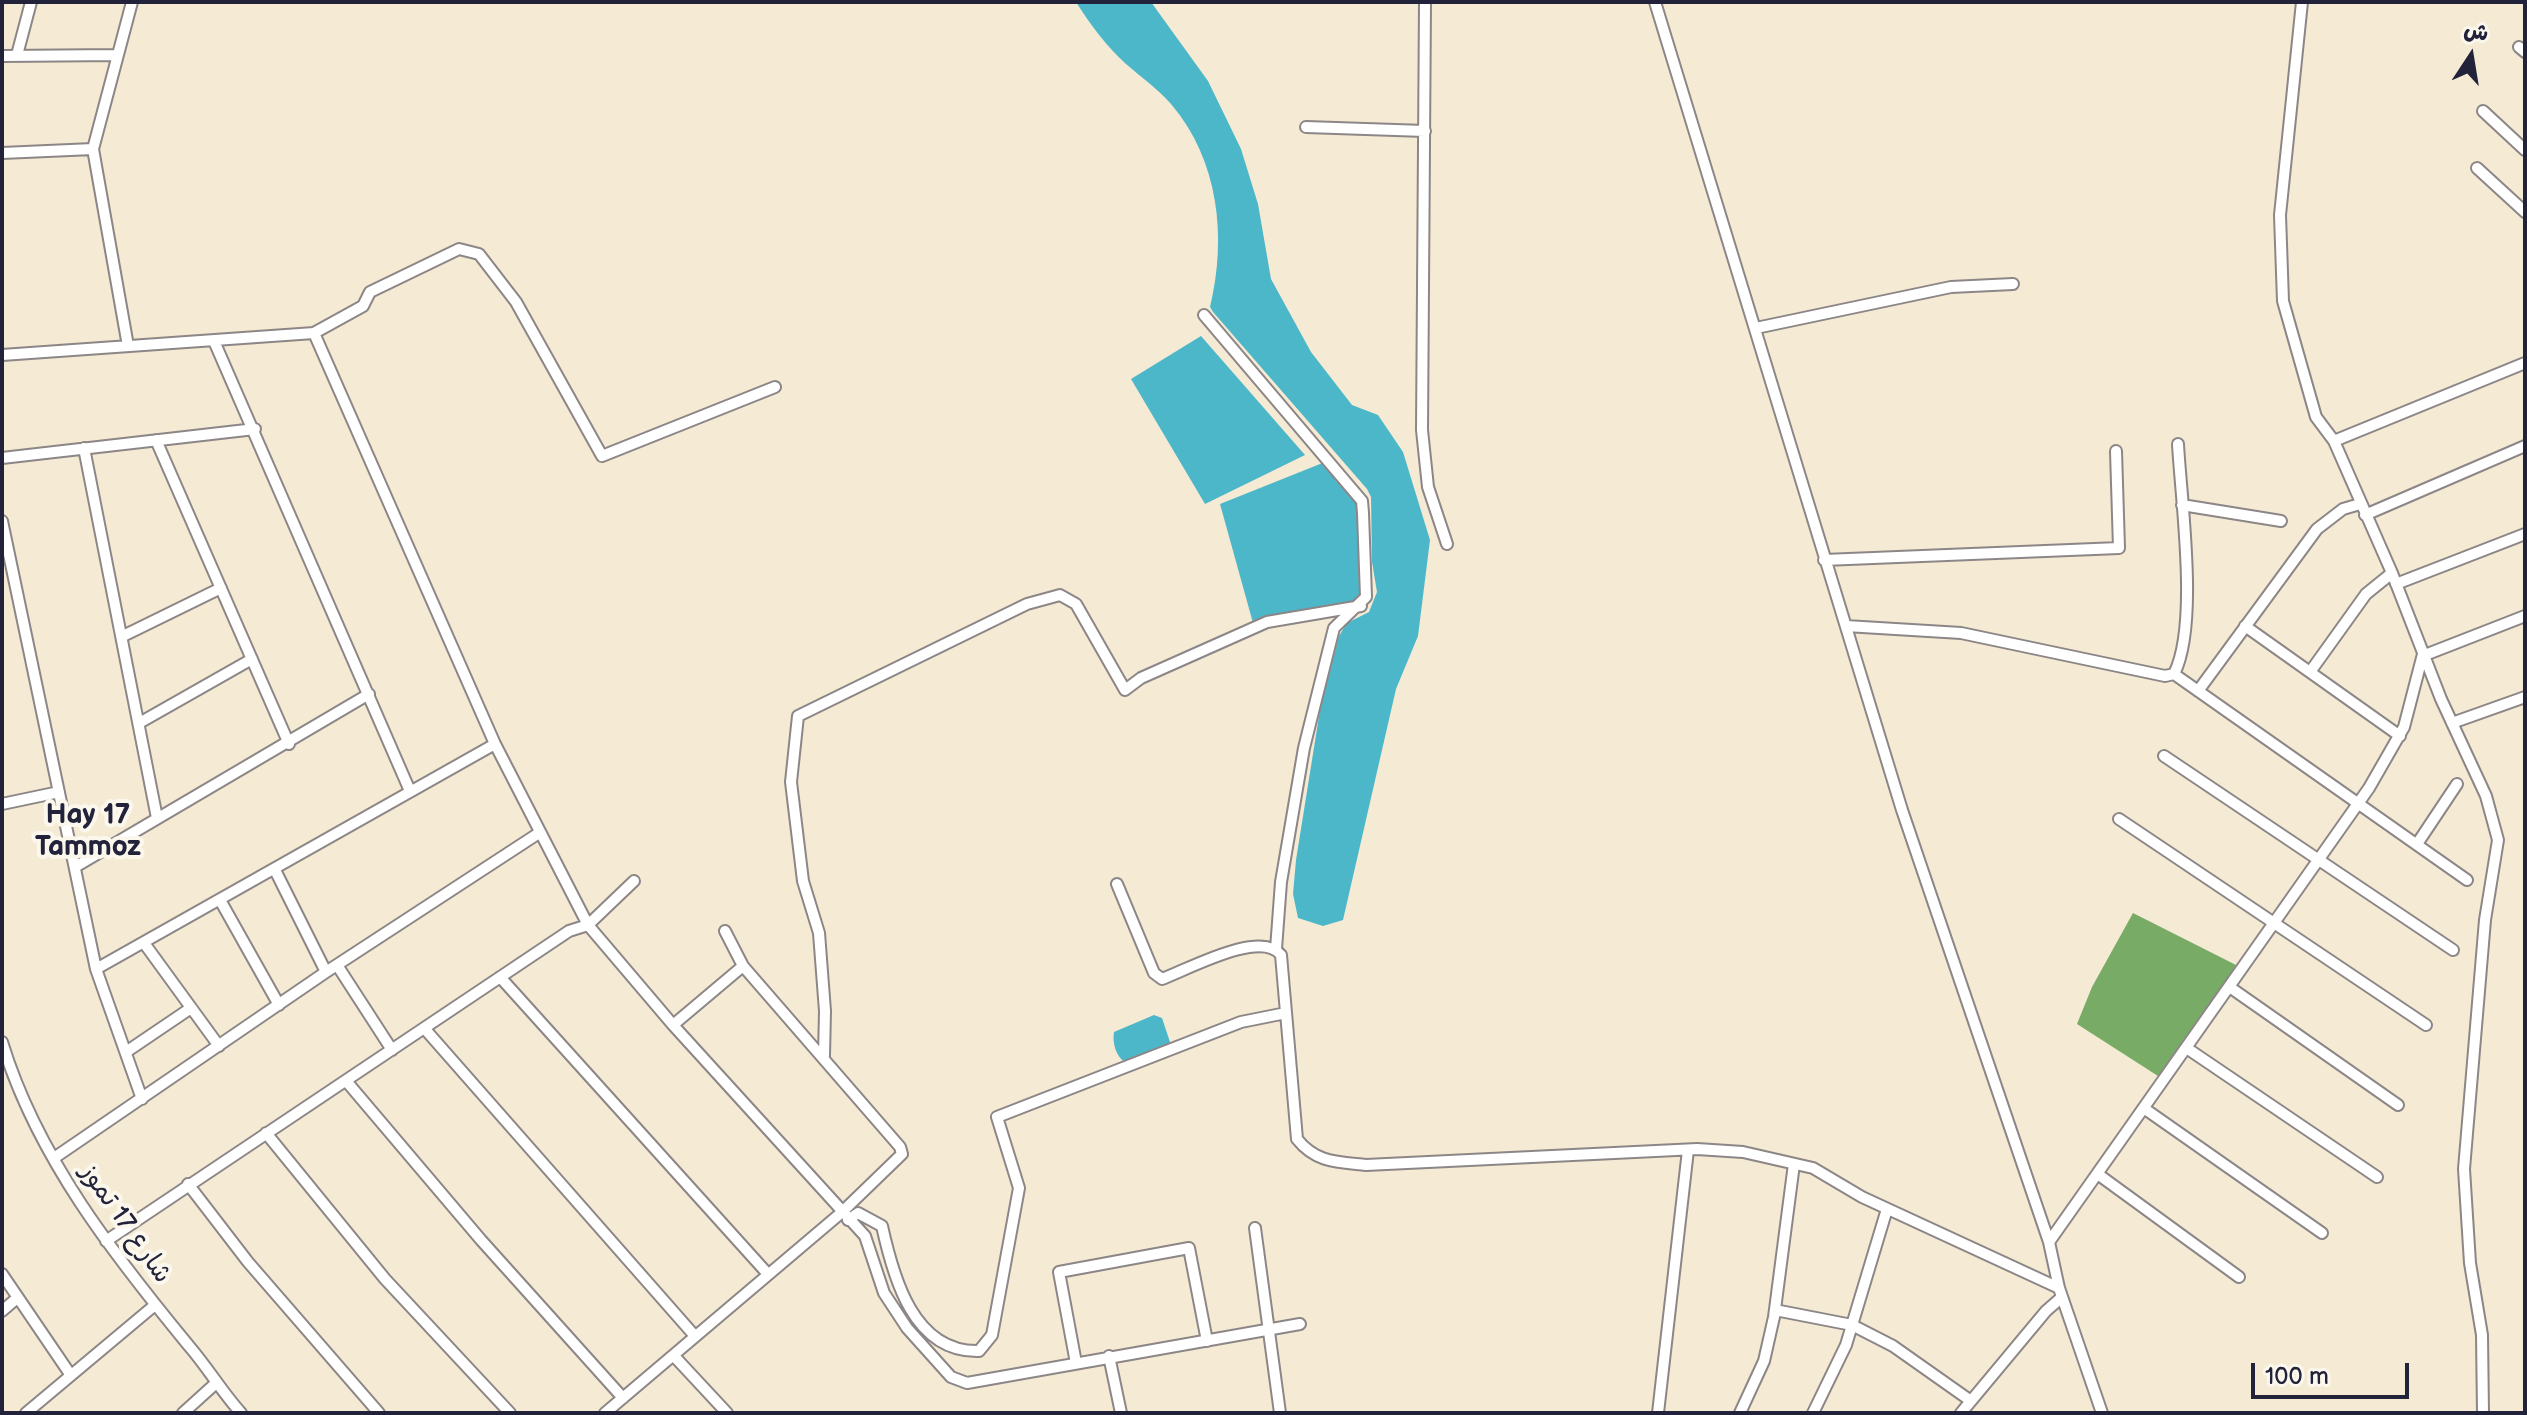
<!DOCTYPE html>
<html>
<head>
<meta charset="utf-8">
<style>
  body { margin:0 }
  #map { position:relative; width:2527px; height:1415px; overflow:hidden; background:#f5ead3; font-family:"Balsamiq Sans","Playpen Sans Arabic",sans-serif }
  canvas { display:block }
  .frame { position:absolute; inset:0; border:4px solid #22223b; pointer-events:none }
  .north { position:absolute; left:2431px; top:16px; width:80px; height:80px; -webkit-text-stroke:6px #fbf7ec; paint-order:stroke; rotate:12deg; font-size:22px; font-weight:700; line-height:32px; text-align:center; color:#22223b }
  .north::after { content:''; display:block; margin:auto; width:28px; height:36px; background:#22223b; clip-path:polygon(50% 0,100% 100%,50% 72%,0 100%) }
  .scale { position:absolute; left:2251px; top:1363px; width:158px; height:36px; box-sizing:border-box; border:4px solid #22223b; border-top:0; padding-left:10px; font-size:24px; line-height:28px; white-space:nowrap; color:#22223b; -webkit-text-stroke:6px #fbf7ec; paint-order:stroke }
</style>
</head>
<body>
<div id="map">
<canvas width="2527" height="1415"></canvas>
<div class="frame"></div>
<div class="north">ش</div>
<div class="scale">100 m</div>
</div>
<script>
const c = document.querySelector('canvas').getContext('2d');
c.lineJoin = 'round';
function fillPath(path, color) { c.fillStyle = color; c.fill(path, 'evenodd'); }
function stroke(path, color, width, dash) { c.strokeStyle = color; c.lineWidth = width; c.lineCap = dash ? 'butt' : 'round'; c.setLineDash(dash || []); c.stroke(path); }
function write(font, color, halo, rows, align = 'center') {
  c.font = font + ' "Balsamiq Sans","Playpen Sans Arabic",sans-serif'; c.lineWidth = 8; c.setLineDash([]); c.textBaseline = 'middle'; c.strokeStyle = halo; c.fillStyle = color; for (const [text, x, y, turn = 0] of rows) {
    c.save(); c.translate(x, y); c.rotate((+turn || 0) * Math.PI / 180); c.textAlign = isNaN(turn) ? turn : align; if (halo) c.strokeText(text, 0, 0); c.fillText(text, 0, 0); c.restore();
  }
}
fillPath(new Path2D(`
  M2133,913L2236,965L2187,1043L2158,1076L2077,1024L2092,987Z`), '#78ab66');
fillPath(new Path2D(`
  M1076,2H1151L1208,81L1241,149L1258,204L1271,279L1311,352L1352,405L1378,415L1403,452L1430,540L1418,636L1396,689L1343,920L1323,926L1298,918L1293,894L1296,860L1320,710L1339,636L1347,623L1369,612L1377,592L1372,562L1371,497L1367,489L1213,312L1210,307C1227,238 1219,160 1171,104C1158,89 1141,77 1126,64C1106,46 1090,24 1076,2Z
  M1201,336L1305,455L1205,504L1131,379Z
  M1325,462L1359,502L1360,601L1266,616L1253,623L1220,504Z
  M1154,1015L1162,1018L1170,1042L1165,1048L1126,1063C1116,1057 1112,1043 1114,1032Z`), '#4db7ca');
const minor = new Path2D(`
  M1425,2L1422,430L1428,487L1447,544
  M1655,2L1902,810L2049,1242L2059,1288L2102,1413
  M2302,2L2280,215L2283,301L2316,417L2334,441L2392,573L2441,699L2486,796L2498,840L2485,920L2464,1169L2470,1263L2482,1335L2483,1413
  M2519,47L2525,52
  M17,55L31,2
  M2,56L118,55
  M2483,111L2525,150
  M1306,127L1425,131
  M2,153L93,149
  M2477,168L2525,212
  M1204,315L1362,501L1363,513L1366,597L1334,628L1304,748L1281,882L1276,949
  M1756,328L1951,287L2013,284
  M314,333L495,744L588,925L673,1025L865,1236L884,1293L907,1328L951,1377L967,1383L1300,1324
  M214,341L410,791
  M128,346L93,149L132,2
  M2,355L314,333L363,306L370,292L459,249L479,254L516,302L602,456L775,387
  M156,440L289,744
  M2334,441L2525,363
  M84,448L157,818
  M2,458L255,429
  M2182,505L2281,521
  M2365,515L2525,446
  M2,521L96,969L142,1099
  M1824,560L2119,548L2116,451
  M2396,584L2525,534
  M1846,626L1961,633L2165,676L2174,674C2199,625 2181,501 2178,444
  M2245,626L2400,736
  M123,636L221,588
  M2425,655L2525,616
  M2310,672L2366,594L2392,573
  M2174,674L2467,880
  M2198,691L2317,529L2343,509L2360,504
  M141,722L252,659
  M2452,723L2525,697
  M2164,756L2453,950
  M2,804L59,792
  M2119,819L2426,1025
  M2417,844L2457,784
  M75,867L369,694
  M275,870L326,972
  M1117,884L1154,973L1162,979C1189,969 1261,929 1281,955L1297,1139C1316,1163 1338,1162 1366,1165L1697,1149L1743,1152L1813,1168L1862,1197L2059,1288
  M220,900L279,1005
  M144,943L219,1046
  M337,965L392,1050
  M96,969L495,744
  M500,977L767,1273
  M2231,988L2398,1105
  M673,1025L743,966
  M424,1028L694,1335
  M2,1042C37,1157 114,1255 189,1346C208,1368 222,1392 241,1413
  M2188,1049L2377,1177
  M126,1052L191,1008
  M824,1056L825,1011L819,933L803,881L791,782L798,716L1027,604L1060,595L1076,604L1125,690L1141,678L1267,622L1361,606
  M347,1082L481,1240L623,1398
  M2145,1109L2322,1233
  M266,1133L385,1279L510,1413
  M54,1158L326,972L539,833
  M2099,1175L2239,1277
  M188,1184L248,1262L379,1413
  M848,1220L858,1213L882,1226C893,1276 913,1353 979,1351L992,1335L1019,1188L997,1117L1241,1022L1286,1013
  M1255,1228L1280,1413
  M106,1241L569,931L588,925L634,881
  M2049,1242L2369,788L2404,727L2423,654
  M2,1274L70,1374
  M1775,1310L1852,1325L1893,1346L1971,1401
  M2,1311L16,1299
  M674,1356L727,1413
  M1109,1356L1121,1413
  M1076,1363L1059,1272L1189,1248L1207,1341
  M26,1413L155,1305
  M183,1413L215,1384
  M605,1413L841,1213L902,1154L900,1147L743,966L725,931
  M1658,1413L1688,1150
  M1740,1413L1764,1361L1774,1317L1794,1164
  M1813,1413L1846,1345L1887,1209
  M1961,1413L2046,1311L2062,1297`);
stroke(minor, '#8c8687', 14);
stroke(minor, '#fff', 10);
write('26px', '#22223b', '#fbf7ec', [
  ["شارع 17 تموز",125,1224,55]
]);
write('bold 28px', '#22223b', '#fbf7ec', [
  ["Hay 17",88,816],
  ["Tammoz",88,848]
]);
</script>
</body>
</html>
